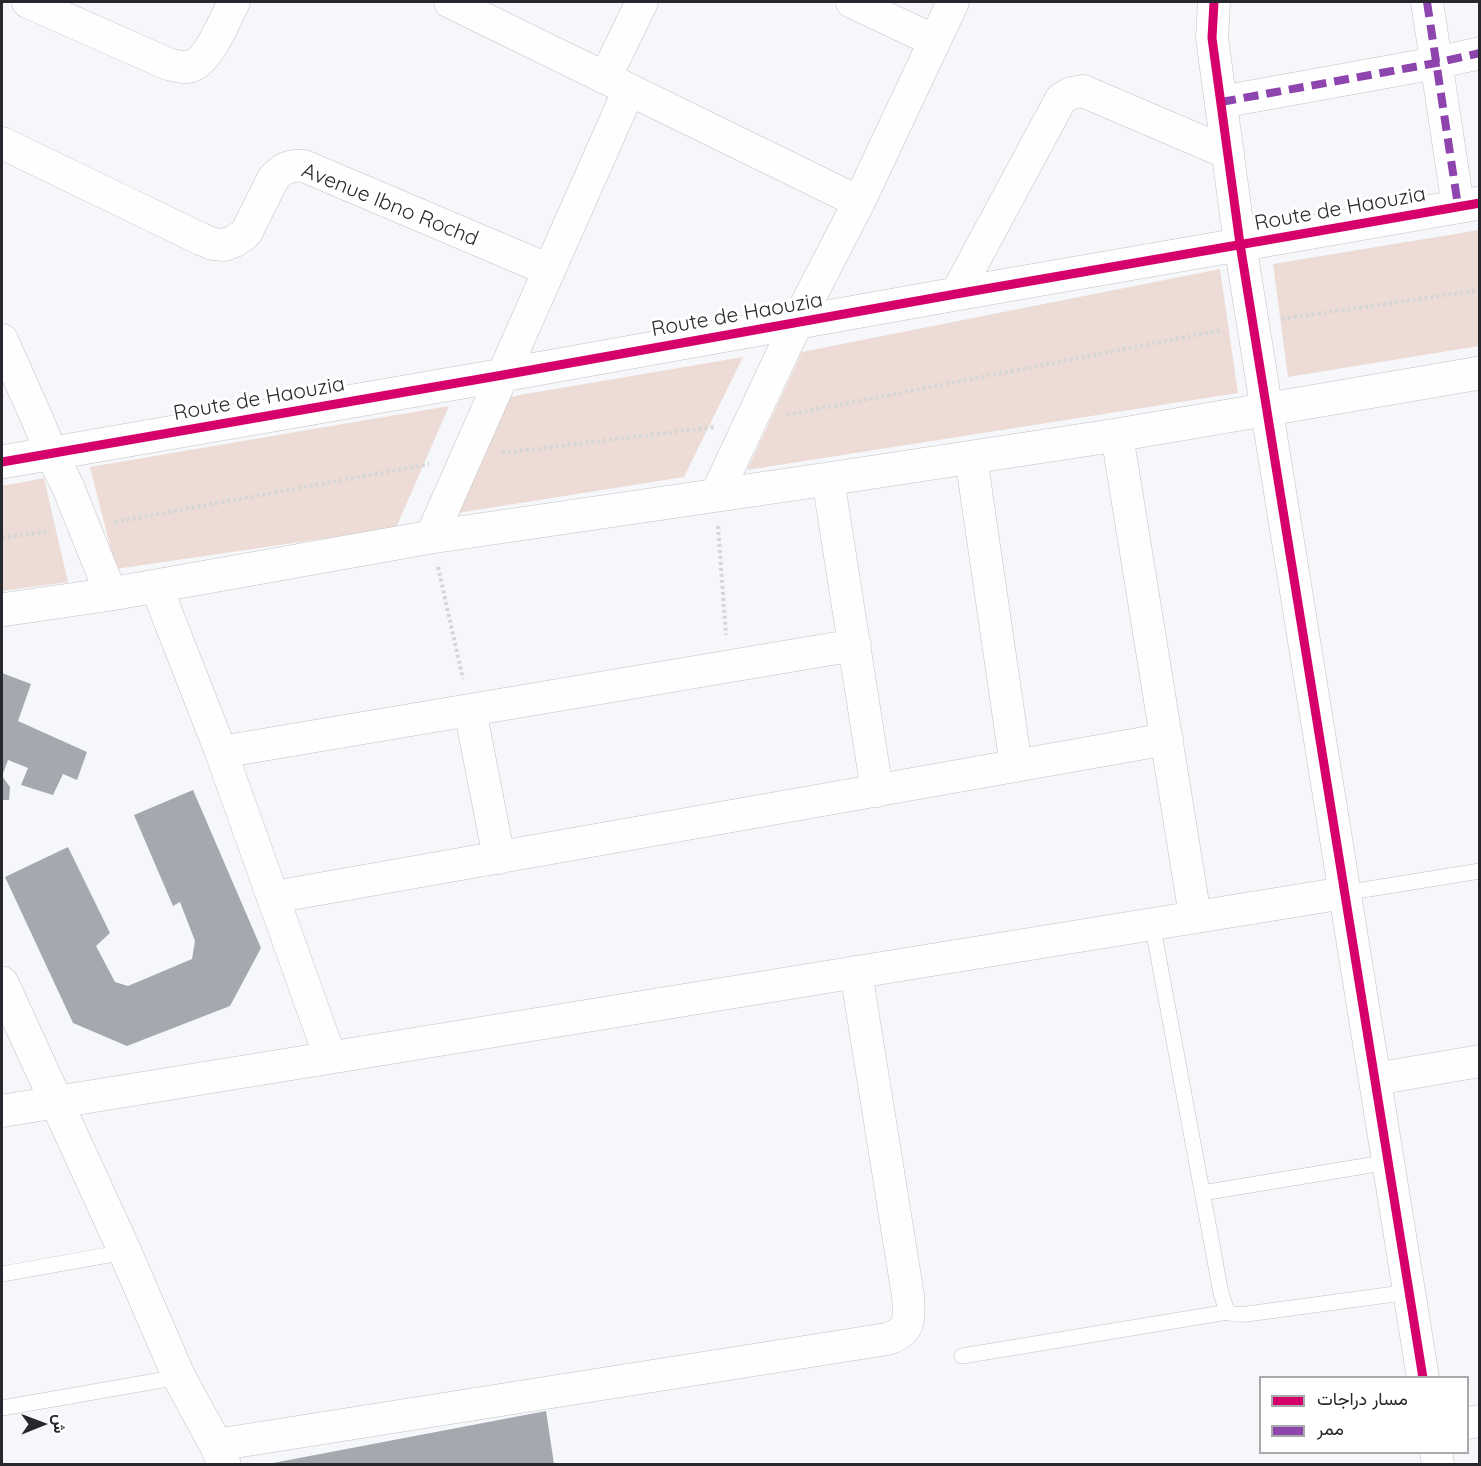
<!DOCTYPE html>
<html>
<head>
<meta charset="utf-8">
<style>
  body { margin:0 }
  #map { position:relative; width:1481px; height:1466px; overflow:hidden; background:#f6f7fb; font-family:Quicksand,Vazirmatn,sans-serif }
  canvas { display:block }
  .frame { position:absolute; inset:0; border:3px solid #27282d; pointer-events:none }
  .legend { position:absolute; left:1259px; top:1376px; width:210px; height:78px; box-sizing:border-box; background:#fff; border:2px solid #a9a9ab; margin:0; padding:8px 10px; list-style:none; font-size:18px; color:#27282d }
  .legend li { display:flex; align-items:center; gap:12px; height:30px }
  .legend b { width:30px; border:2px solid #a9a9ab }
  .north { position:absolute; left:12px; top:1394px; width:60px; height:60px; -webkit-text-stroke:4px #fff; paint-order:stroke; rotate:89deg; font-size:16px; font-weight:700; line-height:24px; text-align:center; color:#27282d }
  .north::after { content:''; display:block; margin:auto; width:21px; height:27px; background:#27282d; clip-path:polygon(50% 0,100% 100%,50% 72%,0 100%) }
</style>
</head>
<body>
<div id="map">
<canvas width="1481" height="1466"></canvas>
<div class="frame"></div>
<ul class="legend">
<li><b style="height:8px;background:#d6006c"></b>مسار دراجات</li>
<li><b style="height:8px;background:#8e44ad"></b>ممر</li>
</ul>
<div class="north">ش</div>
</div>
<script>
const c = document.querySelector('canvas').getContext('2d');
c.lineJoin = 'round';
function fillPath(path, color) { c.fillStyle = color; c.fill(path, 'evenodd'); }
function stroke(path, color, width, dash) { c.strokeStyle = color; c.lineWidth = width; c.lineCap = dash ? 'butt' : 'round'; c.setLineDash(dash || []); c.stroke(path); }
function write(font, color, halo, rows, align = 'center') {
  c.font = font + ' Quicksand,sans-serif'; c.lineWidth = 6; c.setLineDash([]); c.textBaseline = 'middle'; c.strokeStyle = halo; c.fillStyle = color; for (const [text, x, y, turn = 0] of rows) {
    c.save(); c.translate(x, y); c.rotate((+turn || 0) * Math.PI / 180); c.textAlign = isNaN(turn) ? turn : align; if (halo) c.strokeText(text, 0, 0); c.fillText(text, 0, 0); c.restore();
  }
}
fillPath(new Path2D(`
  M1479,230V346L1288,377L1273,264Z
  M1220,269L1238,393L747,470L802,352Z
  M743,357L684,477L451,514L502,398Z
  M449,406L396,528L116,569L90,467Z
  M44,478L68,582L2,591V486Z`), '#eddcd6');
fillPath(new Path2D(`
  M2,673L31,684L18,721L87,752L77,780L63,774L53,795L21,785L28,768L8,760L2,776Z
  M2,776L10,787L9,800H2Z
  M193,790L261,948L230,1006L127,1046L73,1023L5,877L68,847L110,933L96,946L115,982L128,986L192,959L195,941L180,902L173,906L134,815Z
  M546,1411L554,1464H273V1463Z`), '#a6a8b0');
const service = new Path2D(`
  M1344,893L1480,871
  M1152,923L1221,1293C1227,1312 1226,1316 1247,1314L1410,1292
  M1202,1193L1389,1162
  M2,1274L125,1252
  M962,1356L1228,1312
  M2,1408L179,1377`);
const minor = new Path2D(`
  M28,2L168,64C174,65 181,68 187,67C208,65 225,19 234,2
  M450,2L859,202
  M852,2L935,41
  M1214,2L1212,38L1240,244L1423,1378
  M1427,2L1458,206
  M605,78L642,2
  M1221,102L1436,63L1480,53
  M2,143L201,239L213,244L224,245L235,241L246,233L273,179C282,168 290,165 304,166L549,270
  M956,294L1061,99L1071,93L1083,91L1228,153
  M2,340L38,421L51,453L68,487L111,594
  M1117,435L1195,916
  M971,457L1016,766
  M828,479L877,791
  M716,495L797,322L859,202L953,2
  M431,537L629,90
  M156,586L221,752L330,1057
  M470,710L499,858
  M221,752L855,645
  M274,897L1167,739
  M1375,1079L1480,1061
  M2,1111L1344,893
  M1468,1423L1480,1421
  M216,1445L887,1339C912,1331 909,1318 908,1296L856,972
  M1436,1452L1438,1464`);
const tertiary = new Path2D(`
  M2,462L503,375L956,294L1480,203
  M2,610L111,594L431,537L828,479L1117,435L1480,373
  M2,983L125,1252L179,1377L216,1445L224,1464`);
stroke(service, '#c1c2c6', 16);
stroke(minor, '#c1c2c6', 33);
stroke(tertiary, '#c1c2c6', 34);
stroke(new Path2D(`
  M1282,319L1480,290
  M787,415L1222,330
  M502,453L715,427
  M115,522L429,464
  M718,526L726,635
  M2,538L51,531
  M438,567L463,679`), '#d6d6d7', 4, [3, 3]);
stroke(service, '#fefefe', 15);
stroke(minor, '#fefefe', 32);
stroke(tertiary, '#fefefe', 33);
stroke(new Path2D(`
  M1427,2L1458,206
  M1221,102L1436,63L1480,53`), '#8e44ad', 8, [15, 8]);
stroke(new Path2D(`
  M1214,2L1212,38L1240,244L1423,1378
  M2,462L503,375L956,294L1480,203`), '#d6006c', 9);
write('21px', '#27282d', '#fff', [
  ["Avenue Ibno Rochd",390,205,22],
  ["Route de Haouzia",1340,209,-10],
  ["Route de Haouzia",737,315,-10],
  ["Route de Haouzia",259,399,-10]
]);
</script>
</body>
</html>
